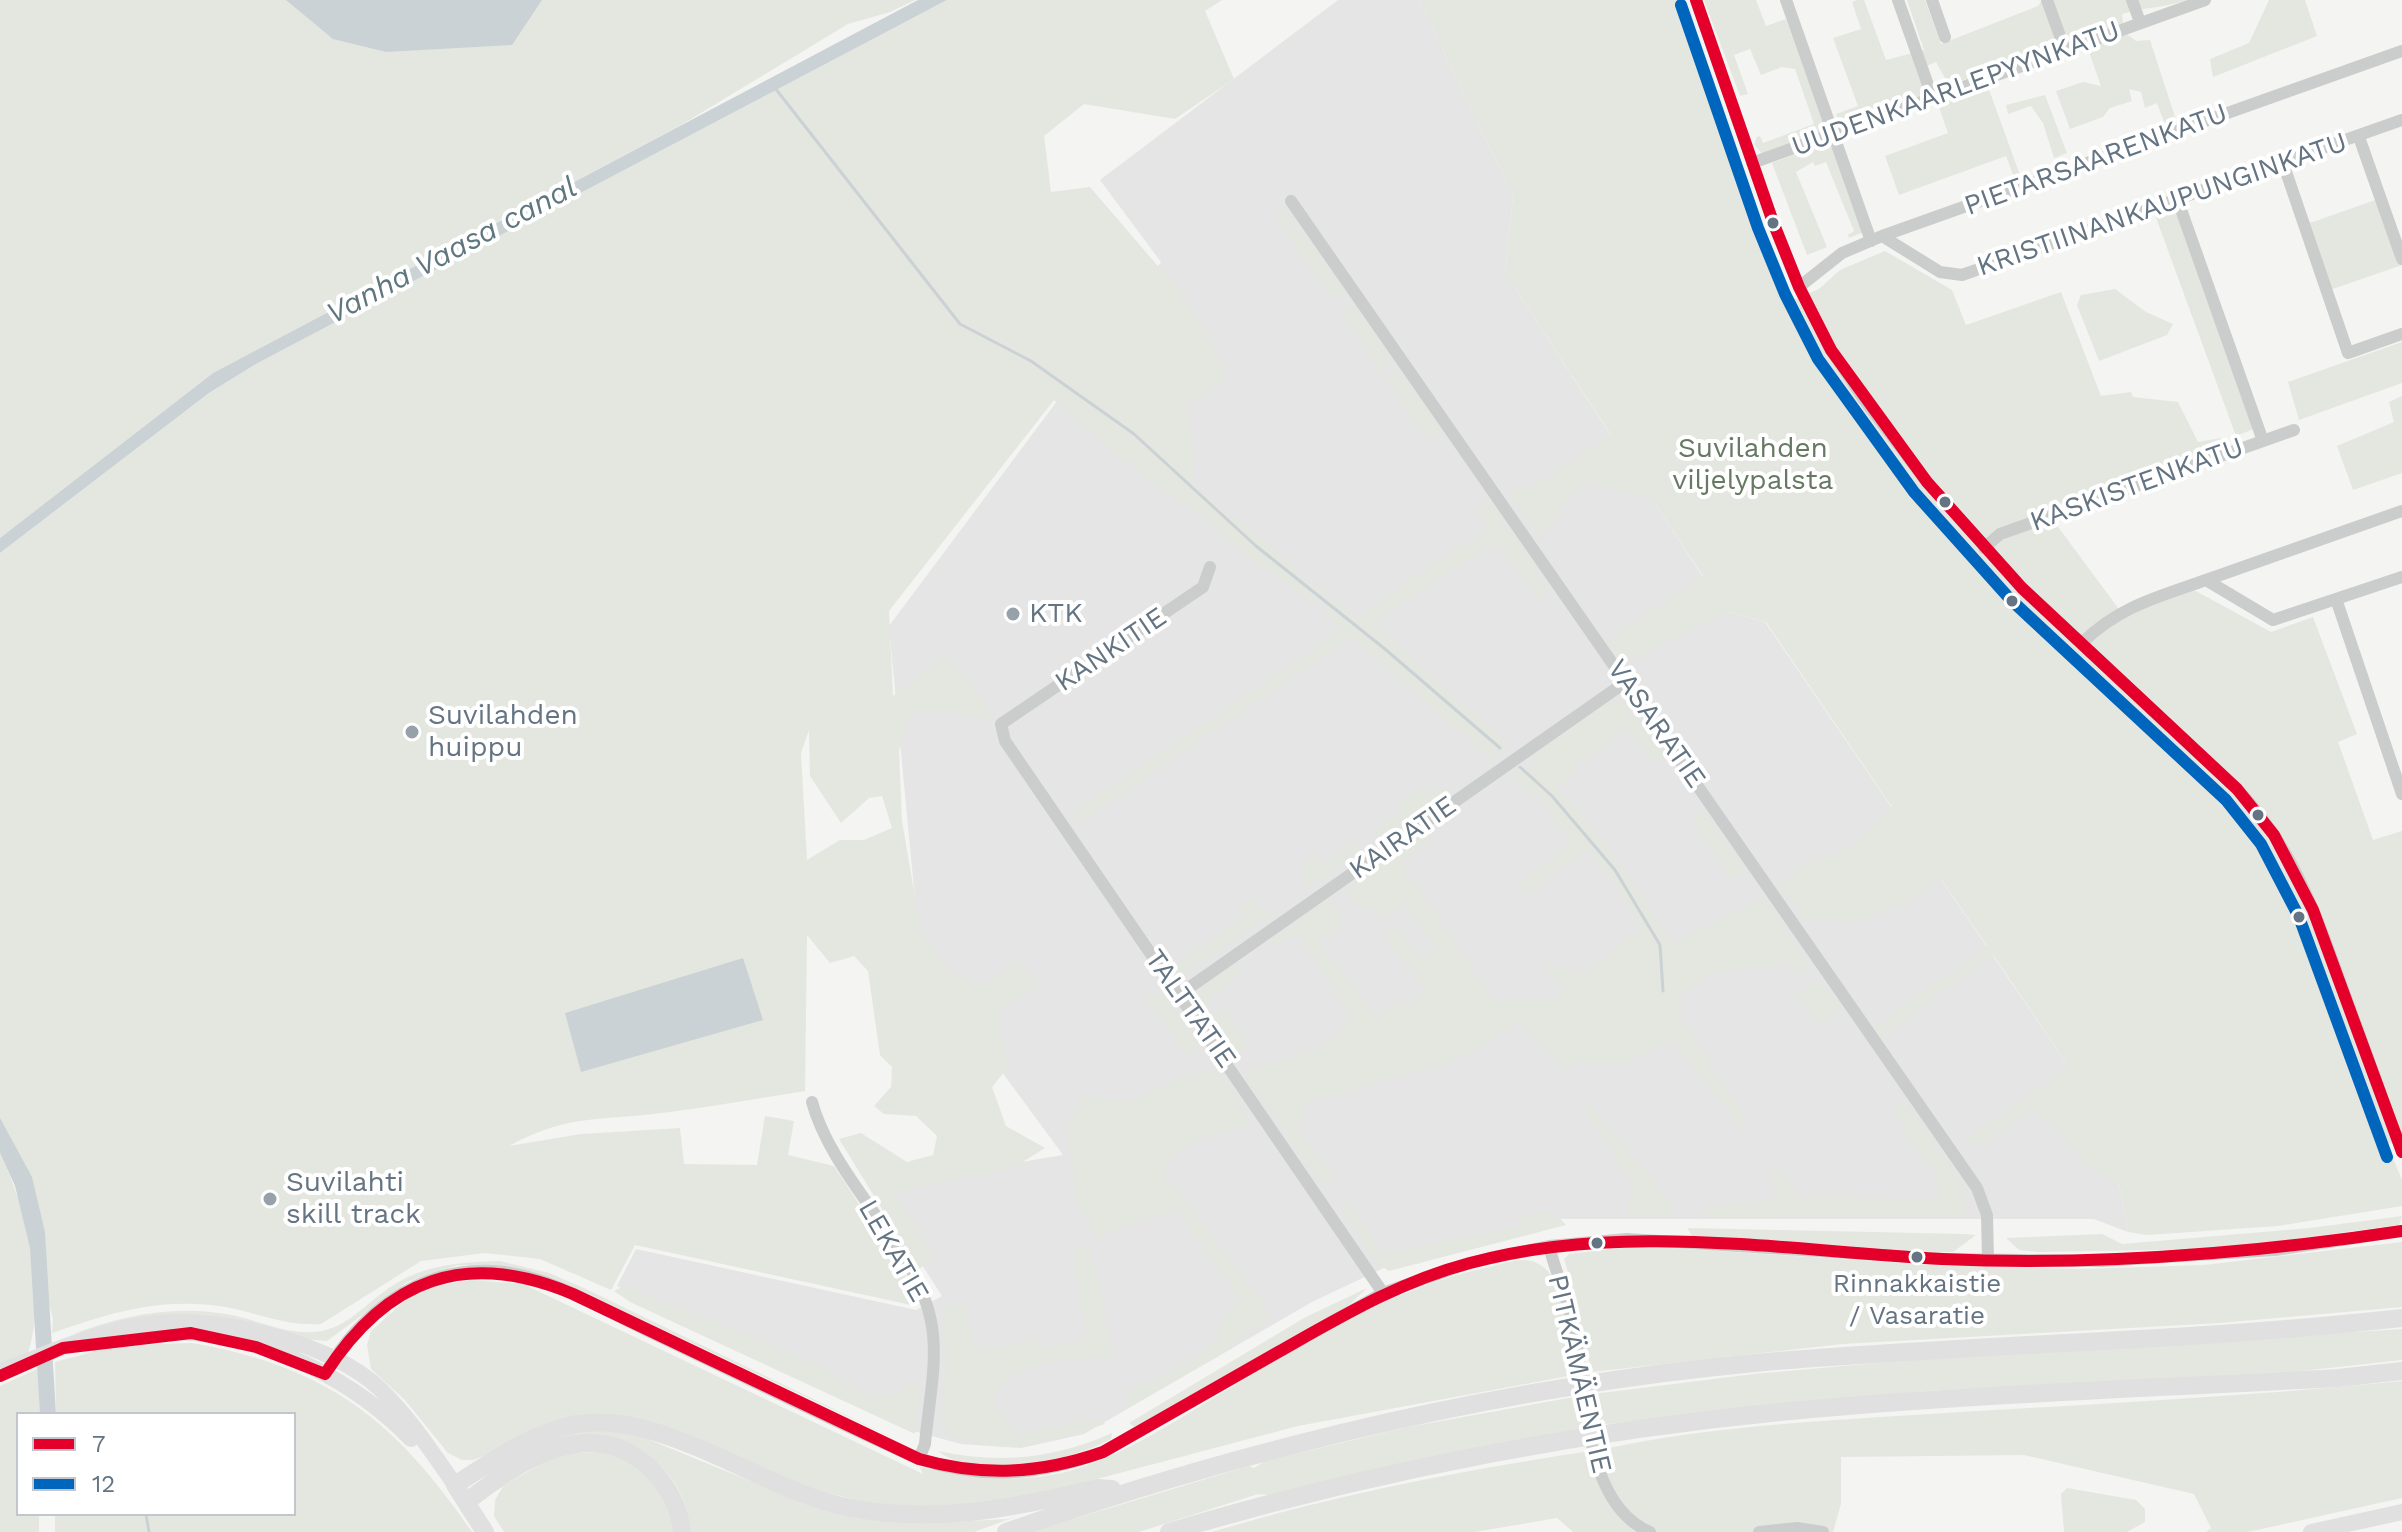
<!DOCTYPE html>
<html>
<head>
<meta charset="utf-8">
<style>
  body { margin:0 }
  #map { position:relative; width:2402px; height:1532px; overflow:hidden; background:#f4f4f2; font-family:"Work Sans",sans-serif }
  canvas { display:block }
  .legend { position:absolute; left:16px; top:1412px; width:280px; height:104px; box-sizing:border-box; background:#fff; border:2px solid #c1c7cd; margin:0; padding:10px 14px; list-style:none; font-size:24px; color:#647482 }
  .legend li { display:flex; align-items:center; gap:16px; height:40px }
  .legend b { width:40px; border:2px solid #c1c7cd }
</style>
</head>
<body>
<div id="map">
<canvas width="2402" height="1532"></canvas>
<ul class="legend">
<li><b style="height:10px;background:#e4002b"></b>7</li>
<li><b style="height:10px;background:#0065bd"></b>12</li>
</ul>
</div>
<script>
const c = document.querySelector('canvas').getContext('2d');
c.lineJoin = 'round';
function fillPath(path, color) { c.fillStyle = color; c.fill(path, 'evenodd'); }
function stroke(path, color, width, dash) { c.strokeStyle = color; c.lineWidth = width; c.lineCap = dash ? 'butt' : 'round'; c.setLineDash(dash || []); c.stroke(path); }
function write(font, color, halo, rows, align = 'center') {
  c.font = font + ' "Work Sans",sans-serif'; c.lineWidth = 8; c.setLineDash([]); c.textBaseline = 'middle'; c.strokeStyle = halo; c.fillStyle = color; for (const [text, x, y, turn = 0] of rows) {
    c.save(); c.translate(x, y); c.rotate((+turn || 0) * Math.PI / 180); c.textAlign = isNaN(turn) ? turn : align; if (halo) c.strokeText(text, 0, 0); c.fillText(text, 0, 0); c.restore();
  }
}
fillPath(new Path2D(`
  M1338,0H1419L1513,196L1505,273L1725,611L1765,622L2086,1092L2119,1183L2128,1232L2094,1219H1550L1411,1255L1312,1302L1084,1434L1021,1448L961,1444L906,1429L617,1286L636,1249L916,1310L942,1296L872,1187L1063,1155L921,962L889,626L1161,262L1100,180Z`), '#e4e5e4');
fillPath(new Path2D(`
  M0,0H915L890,12L848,24L681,125L213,373L0,538Z
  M947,0H1222L1205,11L1234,79L1175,119L1084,104L1044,136L1051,192L1090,187L1187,300L1227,376L1186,406L1194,453V487L1287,559L1304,578L1328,593L1312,603L1226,539L1211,520L1153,485L1054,400L889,611L893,696L945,655L986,703L991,720L922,708L909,715L899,751L902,821L920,926L947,970L986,987L1016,961L1042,985L996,1012L1008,1067L992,1087L1006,1126L1045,1148L1013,1168L894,1192L935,1258L919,1269L839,1139L861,1133L907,1162L933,1155L937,1136L916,1116L884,1114L874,1106L891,1087L892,1067L880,1055L868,971L854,956L830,963L807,935L805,1091C760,1098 715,1106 670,1112C606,1121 568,1113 509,1146L581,1134L680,1128L684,1164L757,1165L765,1116L794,1121L788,1155L834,1166L908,1279L911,1305L635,1245L611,1290L540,1259L485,1253L421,1261L321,1324C287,1327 253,1311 219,1306C156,1298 111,1313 52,1333L53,1319L0,1118V553L209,393L256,364ZM809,730L810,776L841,823L869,798L882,796L892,828L864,840H840L807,860L801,753Z
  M1419,0H1686L1739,153L1749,219L1762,250L1791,301L1819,289L1840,270L1885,251L1952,290L1966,325L2061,292L2101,396L2131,392L2133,397L2178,402L2198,442L2221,438L2223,445L2047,512L2124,616L2194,590L2271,632L2313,617L2357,734L2338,742L2373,840L2402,831V1140L2387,1144L2402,1180V1206L2278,1226L2147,1235L2128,1232L2119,1183L2087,1168L2058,1130L2032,1109L1976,1148L1966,1139L2069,1067L1994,956L1879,1036L1873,1028L1987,946L1941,879L1915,897L1859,922L1807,920L1777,884L1810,861L1851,847L1892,807L1766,622L1725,611L1622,666L1606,641L1703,576L1652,499L1591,482L1561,506L1541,539L1509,492L1538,483L1611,435L1505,273L1513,196Z
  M1704,0H1756L1766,26L1786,19L1827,130L1762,154L1754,144L1757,137L1760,136L1763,143L1814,124L1795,69L1782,67L1761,75L1750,49L1734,55L1748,94L1740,96Z
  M1857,0H1864L1886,60L1924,50L1907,0H1925L1941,44L2038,6L2042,0H2187C2165,8 2144,7 2122,14L2123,23L2013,62L2000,59L1969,78L1949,85L1936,62L1917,70L1926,94L1840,124L1836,114L1858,106L1833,38L1861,29L1852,2Z
  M2269,0H2305L2317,36L2213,77L2210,59L2249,43Z
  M2127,34L2136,41L2150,40L2177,123L2166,127L2157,103L2145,108L2141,92L2129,89L2132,101L2110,108L2103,117L2070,129L2056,91L2083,82L2101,86L2088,49Z
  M1987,84L2021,178L2015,180L2006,156L1899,195L1885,156L1948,133L1937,102Z
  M2045,95L2067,153L2054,158L2043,123L2031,106L2008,114L2006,105Z
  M1831,141L1864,232L1849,238L1848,235L1854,231L1826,162L1815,166L1813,162L1796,172L1827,247L1807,255L1772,163Z
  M2381,198L2402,265L2327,291L2304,225Z
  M2176,207L2256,428L2236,436L2155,215Z
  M1286,213L1292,218L1290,223L1296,232L1304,233L1344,289L1343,295L1332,298L1274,216Z
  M2115,289L2146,312L2173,324L2167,335L2099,361L2077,305L2081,295Z
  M1348,306L1357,310L1390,356L1389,362L1379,370L1340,312Z
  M2402,342V383L2299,420L2288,382Z
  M1398,373L1441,429L1436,435L1422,433L1385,380Z
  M2402,396V473L2353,490L2337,446L2394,422L2389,402Z
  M1488,505L1496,509L1549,589L1537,598L1499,544H1495L1440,577L1375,623L1509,746L1491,759L1352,637L1077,824L1069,816L1341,630L1322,609L1335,600L1357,619L1430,565L1484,532L1487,523L1478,510Z
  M1622,700L1664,754L1652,761L1627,728L1575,764L1578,771L1556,786L1612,852L1672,943L1757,900L1771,906L1808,966L1797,975L1787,959L1780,964L1712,973L1682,994L1678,1012L1746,1120L1740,1126L1673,1041C1640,1051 1615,1077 1580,1059L1563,1070L1519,1021L1485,1044L1438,1067L1304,1102L1307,1112L1296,1125L1334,1179L1321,1183L1247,1080V1072C1278,1063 1336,1048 1351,1017L1298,933L1273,946V939L1331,897L1341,925L1318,941L1374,1015L1393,1004L1407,1007L1427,988L1390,948L1389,926H1395L1421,960L1436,947L1406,905L1384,920L1371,905L1362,909L1344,890L1428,829L1432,838L1400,862L1493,999L1554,1000L1566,991L1544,968L1550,965L1584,976L1643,926L1589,848L1523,895L1515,885L1571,845L1542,800L1516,783L1512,774L1538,765L1530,757L1607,704Z
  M1424,787L1429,792L1440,789L1445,793L1381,837L1374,831L1404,809L1400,802Z
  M1704,811L1744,871L1732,879L1691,819Z
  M1356,842L1361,849L1305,890L1303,865L1313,854L1324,864Z
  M1250,898L1258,908L1266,907L1271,913L1185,974H1177L1172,967L1245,917L1238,906Z
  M1238,965L1240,975L1211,995L1202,1011L1198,996L1204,984Z
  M1816,981L1822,982L1840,1006L1838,1011L1818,1024L1797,993Z
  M1163,994L1201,1044L1187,1055L1151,1004L1147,1006L1146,999Z
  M1223,1008L1247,1043L1242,1051L1231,1054L1209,1024L1210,1018Z
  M1201,1070L1217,1072L1252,1125C1221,1133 1177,1139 1163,1172L1272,1315L1222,1354L1128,1408V1390L1174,1371L1211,1346L1238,1295L1176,1211L1119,1228L1098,1239L1078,1205L1065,1128L1082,1098L1136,1099Z
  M1906,1102L1966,1189V1217H1700L1716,1205L1777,1199L1768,1175L1778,1167L1799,1197L1933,1199L1941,1183L1908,1137L1894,1108Z
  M1588,1104L1670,1201L1669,1217H1627L1628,1197L1635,1189L1586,1112Z
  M0,1153C27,1211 48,1291 28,1353L0,1363Z
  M1346,1201L1381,1250L1398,1252L1520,1225L1519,1216L1551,1209L1566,1225L1389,1271L1378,1264L1343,1214Z
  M2402,1216L2399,1225L2219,1249L2038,1252L2019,1250L2006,1238L2102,1234L2122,1244L2310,1228Z
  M1687,1228L1965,1234L1976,1235L1953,1252H1935L1723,1240L1693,1237Z
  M2402,1242V1307L2220,1323L1843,1344L1592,1372L1588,1355L1571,1358L1574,1375L1298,1426L1040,1494L977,1506L885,1507L823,1492L589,1416L473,1460H462L448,1453L405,1400L371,1369L367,1345L371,1331L409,1297L431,1287L470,1280L523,1284L923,1474L920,1467C975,1477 1028,1486 1082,1467C1129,1451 1170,1424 1212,1399C1298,1347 1384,1290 1485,1268C1499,1265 1518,1257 1532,1261C1554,1269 1558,1288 1565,1308L1577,1304L1564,1259L1569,1254L1638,1246L1935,1265L2080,1269L2204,1265Z
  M1077,1244L1091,1249L1113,1356C1076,1361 1006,1357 994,1400L1015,1435L1099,1417L1105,1424C1039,1444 1008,1461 941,1430L946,1351L942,1309L964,1301L974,1344L989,1350L1030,1339L1047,1348L1087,1340L1073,1258Z
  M500,1261L549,1273L586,1289L908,1445L581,1291L510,1267L458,1265L407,1282L327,1341L112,1324L70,1335C122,1315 175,1304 232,1315C260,1321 292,1337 322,1331C348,1326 367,1303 389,1288C422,1265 460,1262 500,1261Z
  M624,1286C708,1321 797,1348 873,1398L901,1394L910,1384L919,1385L915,1434L630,1302L614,1291Z
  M1367,1288L1347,1307L1151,1420L1135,1427L1129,1423L1304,1318Z
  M2402,1329V1360L2301,1371L1927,1391L1598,1425L1593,1394L1754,1374L1910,1360Z
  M192,1343C327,1366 396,1421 472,1532H55V1514H294V1414H56L55,1362L119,1345Z
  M39,1368L40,1414H18V1514H39V1532H0V1386Z
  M2402,1381V1498L2248,1532H2206L2211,1528L2194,1494L2024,1455L1841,1457V1504L1833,1532H1573L1557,1518L1475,1532H1212C1334,1495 1459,1471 1584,1452L1591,1465L1607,1464L1604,1449C1711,1426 1821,1421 1930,1414C2087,1404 2245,1397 2402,1381Z
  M1574,1397L1583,1429L1269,1495L1258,1494L1139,1532H1030L1249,1466L1254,1468L1265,1461L1408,1427Z
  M579,1430L633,1433L806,1504L931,1523L1008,1519L1023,1514L974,1532H689C690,1472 628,1427 570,1437C540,1442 512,1463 487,1478L482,1475L523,1450Z
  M1112,1433L1111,1439C1071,1461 977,1482 938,1451C1000,1464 1054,1459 1112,1433Z
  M599,1452C609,1455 622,1456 631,1461C654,1474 673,1506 674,1532H504L494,1516L495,1500L504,1485L559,1454Z
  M2067,1488L2136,1500L2145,1509V1522L2127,1532H2064L2061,1494Z`), '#e4e7e0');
fillPath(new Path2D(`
  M286,0H542L512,45L386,52L333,39Z
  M918,0H947L256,364L209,393L0,553V538L213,373Z
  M743,958L763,1020L581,1072L565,1013Z
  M0,1118L32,1177L45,1232L56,1414H40L30,1248L15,1186L0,1153Z`), '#cbd2d5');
stroke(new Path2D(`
  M775,88L960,324L1031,361L1134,434L1256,546L1385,649L1500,748
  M1520,767L1552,796L1615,870L1660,945L1663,991
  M146,1514L149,1532`), '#cbd2d5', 3);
stroke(new Path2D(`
  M1696,0L1773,222L1799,287L1831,350L1863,398L1927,482L2022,588L2237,789C2294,848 2317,917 2344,992C2363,1045 2383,1099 2402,1152
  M1786,0L1871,241
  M1898,0L1933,99
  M1932,0L1945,37
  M2047,0L2065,50
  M2132,0L2140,22
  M2359,137L2402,259
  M1752,163L2205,0
  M2283,163L2348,353L2402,334
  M1291,201L1977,1188L1987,1215L1988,1260
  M2178,201L2263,441
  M1882,236L1940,272L1962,275L2402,120
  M1799,287L1842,253L1882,236L2402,51
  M1984,548L2000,534L2294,430
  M1210,567L1203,587L1001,724L1005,741L1383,1293
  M2206,580L2402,511
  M2336,599L2402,794
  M2083,642C2120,606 2158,597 2206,580L2273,620L2402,577
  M1180,994L1627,681
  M812,1102C834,1182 921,1250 932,1327C938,1363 928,1407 925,1444L919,1459
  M1549,1246C1556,1274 1568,1299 1574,1328C1587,1390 1582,1503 1650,1532
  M325,1374C360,1313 418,1268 492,1271C546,1273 601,1309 650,1332C739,1374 828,1419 919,1459C983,1480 1040,1476 1103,1452L1383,1293L1469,1263L1549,1246L1627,1239L1945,1259L2102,1261L2275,1250L2402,1231
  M1759,1532L1797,1528L1823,1532`), '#cbcdcd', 12);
stroke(new Path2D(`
  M96,1344C127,1341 163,1331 194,1333C274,1340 356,1382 411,1439
  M0,1371C51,1353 102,1328 157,1323C222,1316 332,1343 380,1389C409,1417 432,1452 455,1485
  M2311,1532L2402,1512`), '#e0e0e0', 16);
stroke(new Path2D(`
  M466,1502C518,1462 589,1413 649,1467C668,1485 679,1506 682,1532
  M485,1532L455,1485C490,1462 526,1437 568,1426C658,1404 762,1492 851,1508C937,1524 1014,1508 1098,1488L1112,1489
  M1006,1532C1248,1448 1499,1387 1755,1363C1970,1344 2187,1342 2402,1318
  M1169,1532C1370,1472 1581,1431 1790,1411C1972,1394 2155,1388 2338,1378L2402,1371`), '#e0e0e0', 18);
stroke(new Path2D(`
  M1696,0L1773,222L1799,287L1831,350L1927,482L2022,588L2237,789L2274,835L2313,910L2402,1152
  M0,1376L63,1348L191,1333L256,1347L325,1374C387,1278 466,1249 573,1294L919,1459C983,1477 1040,1474 1103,1452C1162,1418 1221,1385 1280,1351C1342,1316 1401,1281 1470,1263C1624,1221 1785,1251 1942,1259C2097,1266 2249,1254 2402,1231`), '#e4002b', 12);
stroke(new Path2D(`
  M1681,5L1758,228L1785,294L1818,359L1914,492L2010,599L2226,800L2261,844L2299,917L2387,1157`), '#0065bd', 12);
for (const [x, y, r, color] of [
  [1773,223,7,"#647482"],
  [1945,502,7,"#647482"],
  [2012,601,7,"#647482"],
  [1013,614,8,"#96a1a9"],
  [412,732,8,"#96a1a9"],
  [2258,815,7,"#647482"],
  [2299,917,7,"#647482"],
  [270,1199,8,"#96a1a9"],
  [1597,1243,7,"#647482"],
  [1917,1257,7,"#647482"]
]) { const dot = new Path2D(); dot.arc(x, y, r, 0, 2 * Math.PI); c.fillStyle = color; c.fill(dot); stroke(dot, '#fff', 3); }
write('26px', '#647482', '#fff', [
  ["Rinnakkaistie",1917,1284],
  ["/ Vasaratie",1917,1316]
]);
write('28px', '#647482', '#fff', [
  ["UUDENKAARLEPYYNKATU",1956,89,-20],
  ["PIETARSAARENKATU",2096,160,-20],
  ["KRISTIINANKAUPUNGINKATU",2162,205,-19],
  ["KASKISTENKATU",2137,485,-20],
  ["KANKITIE",1111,650,-34],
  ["VASARATIE",1656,724,55],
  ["KAIRATIE",1403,838,-35],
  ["TALTTATIE",1190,1009,55],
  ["LEKATIE",893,1251,60],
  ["PITKÄMÄENTIE",1579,1374,77]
]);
write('28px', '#677963', '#fff', [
  ["Suvilahden",1753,449],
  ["viljelypalsta",1753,481]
]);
write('28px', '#647482', '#fff', [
  ["KTK",1029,614],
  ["Suvilahden",428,716],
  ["huippu",428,748],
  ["Suvilahti",286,1183],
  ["skill track",286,1215]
], 'left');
write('italic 30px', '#5f767f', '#fff', [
  ["Vanha Vaasa canal",452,251,-28]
]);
</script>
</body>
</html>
